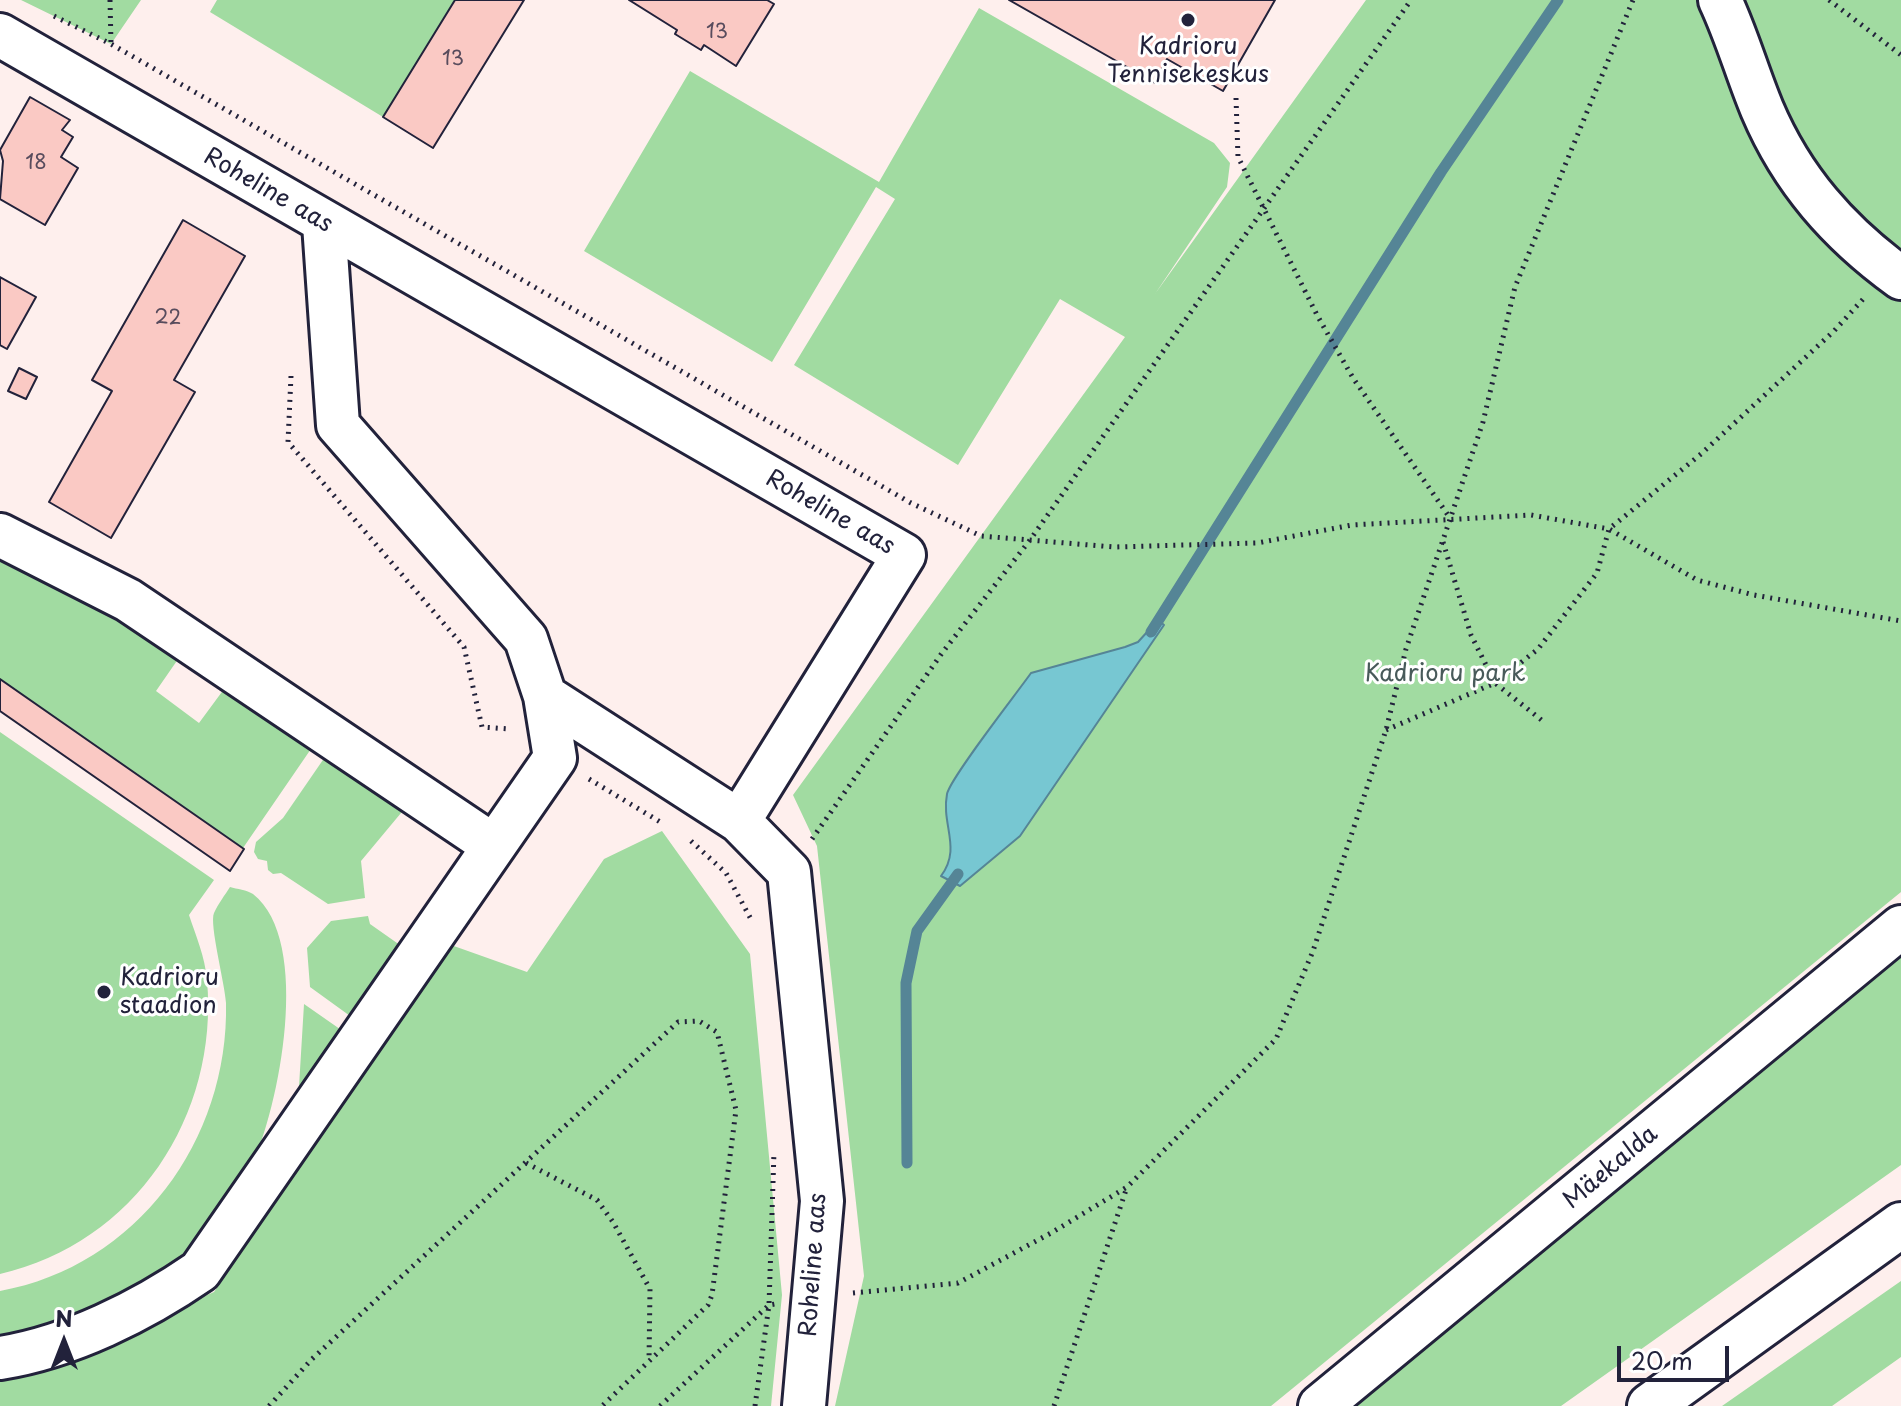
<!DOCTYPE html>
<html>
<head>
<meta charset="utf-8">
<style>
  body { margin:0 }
  #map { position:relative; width:1901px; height:1406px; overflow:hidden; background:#feefed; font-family:"Playpen Sans",sans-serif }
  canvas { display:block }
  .north { position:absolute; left:24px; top:1302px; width:80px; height:80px; -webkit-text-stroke:6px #fff; paint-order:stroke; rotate:0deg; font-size:22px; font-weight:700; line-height:32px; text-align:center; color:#22223b }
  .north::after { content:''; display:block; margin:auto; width:28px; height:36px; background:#22223b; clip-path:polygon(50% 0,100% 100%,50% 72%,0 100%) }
  .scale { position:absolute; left:1617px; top:1346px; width:112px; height:36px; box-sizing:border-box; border:4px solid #22223b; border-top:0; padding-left:10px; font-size:24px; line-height:28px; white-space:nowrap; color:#22223b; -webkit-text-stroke:6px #fff; paint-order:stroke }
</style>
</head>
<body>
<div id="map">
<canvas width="1901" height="1406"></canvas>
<div class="north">N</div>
<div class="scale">20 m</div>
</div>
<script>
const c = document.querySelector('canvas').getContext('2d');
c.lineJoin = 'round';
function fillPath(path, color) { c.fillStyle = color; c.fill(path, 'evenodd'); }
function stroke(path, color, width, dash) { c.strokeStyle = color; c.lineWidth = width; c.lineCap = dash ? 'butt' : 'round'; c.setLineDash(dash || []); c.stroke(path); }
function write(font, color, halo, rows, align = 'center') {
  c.font = font + ' "Playpen Sans",sans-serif'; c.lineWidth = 6; c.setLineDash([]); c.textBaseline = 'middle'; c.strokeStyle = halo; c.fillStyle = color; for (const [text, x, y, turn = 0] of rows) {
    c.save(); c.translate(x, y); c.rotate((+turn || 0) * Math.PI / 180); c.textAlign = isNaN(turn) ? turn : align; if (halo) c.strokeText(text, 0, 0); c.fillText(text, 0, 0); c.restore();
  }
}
fillPath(new Path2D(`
  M21,0H141L111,44Z
  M217,0H455L383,117L210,12Z
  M1366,0H1901V892L1271,1406H835L864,1276L817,846L793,795L1125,337L1060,299L958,465L794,365L895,199L876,187L772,362L584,251L690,71L879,182L979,8L1214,143L1230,163L1227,187L1155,294Z
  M0,549L183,652L156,691L199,723L227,685L313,746L243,848L0,679Z
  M0,732L214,880L189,915C196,936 205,957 207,980C219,1116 135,1243 0,1274Z
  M327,754L406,807L361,861L365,898L328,904L281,873L273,874L268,870L267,861L258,859L254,852L256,842L283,818Z
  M662,831L750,954L782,1295L771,1406H0V1378L45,1365L214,1292L451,945L527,972L604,859Z
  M230,887C237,889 247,890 253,894C313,941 279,1109 251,1167C241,1188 204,1238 187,1255C143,1301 60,1323 0,1337V1291C137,1266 229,1140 226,1003C225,984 209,924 214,913C218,904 225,895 230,887Z
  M368,916L370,924L407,950L357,1021L310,987L307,948L331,921Z
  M1901,936V1165L1561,1406H1346Z
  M304,1004L347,1034L298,1103Z
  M1901,1281V1357L1832,1406H1722Z`), '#a1dba1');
const water = new Path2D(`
  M1158,620L1164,625L1020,836L960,886L941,876C962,848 941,825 947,794C950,778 1017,693 1031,673L1125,647L1138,642Z`);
fillPath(water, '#77c7d2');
stroke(water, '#558596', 2);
stroke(new Path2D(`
  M1151,632L1441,172L1558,0
  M907,1163L906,983L917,931L958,874`), '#558596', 11);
const building = new Path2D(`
  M455,0H524L433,148L383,117Z
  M629,0H767L774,4L736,66L704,45L701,50L675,34L677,30Z
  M1009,0H1275L1223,91L1167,59L1155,83Z
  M30,97L70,120L62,130L73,137L61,157L78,168L45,225L0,199L3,161L0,150Z
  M183,220L245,256L174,380L195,392L111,538L49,502L112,391L92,380Z
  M0,277L36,297L7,349L0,345Z
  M19,368L37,377L26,399L8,391Z
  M0,679L244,849L230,871L0,711Z`);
fillPath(building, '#fac9c4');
stroke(building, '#22223b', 2);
const minor = new Path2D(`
  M1720,0C1737,36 1747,73 1762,109C1792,180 1839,233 1901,278
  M0,35L904,555L739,821
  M324,224L338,425L526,639L545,696L739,821L789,872L822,1201L804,1406
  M0,535L128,600L494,846
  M0,1358C70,1347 142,1311 200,1271L555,758L545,696
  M1320,1406L1901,927`);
const major = new Path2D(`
  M1650,1406L1901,1225`);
stroke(minor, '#22223b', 48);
stroke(major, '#22223b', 50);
stroke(new Path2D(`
  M110,0L111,44
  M1829,0L1901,55
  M54,16L111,44L911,503L981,536L1114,547L1257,543L1352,525L1531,515L1609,529L1697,580L1754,595L1901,621
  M1236,98L1238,157L1317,315L1353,378L1450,518
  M291,376L288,442L464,647L482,727L509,729
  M1443,542L1471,635L1495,683L1544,722
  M1386,730L1495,683L1538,649L1597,573L1609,529L1701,454L1834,331L1865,297
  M589,779L662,823
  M812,839L942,653L1030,540L1411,0
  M691,841L726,873L752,921
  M526,1163L597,1200L613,1222L650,1289L649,1360
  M853,1293L958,1283L1051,1233L1127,1187L1276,1039L1313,951L1386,730L1406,649L1483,422L1515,287L1633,0
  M269,1406L312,1359L678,1022L699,1021L717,1032L736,1110L712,1295L708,1305L602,1406
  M660,1406L769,1305L775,1304
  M755,1406L769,1305L774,1152
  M1054,1406L1127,1187`), '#22223b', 5, [2, 6]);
stroke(minor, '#fff', 42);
stroke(major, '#fff', 44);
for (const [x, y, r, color] of [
  [1188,20,8,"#22223b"],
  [104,992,8,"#22223b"]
]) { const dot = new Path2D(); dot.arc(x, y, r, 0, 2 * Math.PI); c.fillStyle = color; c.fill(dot); stroke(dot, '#fff', 3); }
write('20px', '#584c5d', null, [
  ["13",717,32],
  ["13",453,59],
  ["18",36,163],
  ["22",168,318]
]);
write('24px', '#22223b', '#fff', [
  ["Kadrioru",1188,47],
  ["Tennisekeskus",1188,75],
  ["Kadrioru",120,978,"left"],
  ["staadion",120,1006,"left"]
]);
write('24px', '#22223b', '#fff', [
  ["Roheline aas",268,191,30],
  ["Roheline aas",830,513,30],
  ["Mäekalda",1611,1168,-40],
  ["Roheline aas",814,1265,-86]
]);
write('24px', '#485a5a', '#fff', [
  ["Kadrioru park",1445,674]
]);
</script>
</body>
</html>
